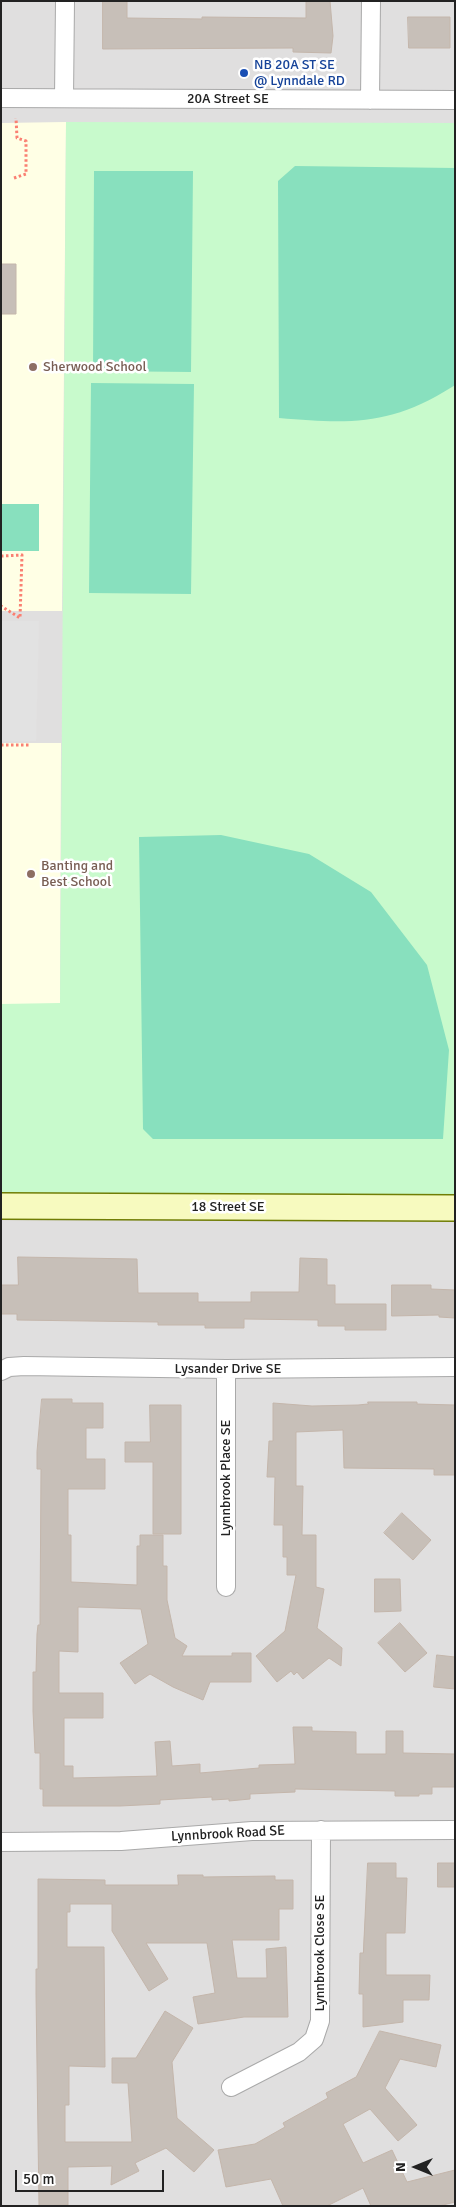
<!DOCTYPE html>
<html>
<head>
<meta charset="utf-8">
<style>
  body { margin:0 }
  #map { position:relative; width:456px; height:2207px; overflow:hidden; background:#f2efe9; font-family:Signika,sans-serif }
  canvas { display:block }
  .frame { position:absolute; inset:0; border:2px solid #222; pointer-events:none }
  .north { position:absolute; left:391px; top:2142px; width:50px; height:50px; -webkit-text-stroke:4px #fff; paint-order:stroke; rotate:270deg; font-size:14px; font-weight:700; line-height:20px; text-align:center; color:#222 }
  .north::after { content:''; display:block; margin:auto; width:18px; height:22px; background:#222; clip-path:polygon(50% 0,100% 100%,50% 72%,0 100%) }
  .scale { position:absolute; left:15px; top:2170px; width:149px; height:22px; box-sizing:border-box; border:2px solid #222; border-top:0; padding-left:6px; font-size:15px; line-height:18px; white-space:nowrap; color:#222; -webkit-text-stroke:4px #fff; paint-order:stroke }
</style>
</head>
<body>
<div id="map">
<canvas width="456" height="2207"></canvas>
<div class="frame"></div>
<div class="north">N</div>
<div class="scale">50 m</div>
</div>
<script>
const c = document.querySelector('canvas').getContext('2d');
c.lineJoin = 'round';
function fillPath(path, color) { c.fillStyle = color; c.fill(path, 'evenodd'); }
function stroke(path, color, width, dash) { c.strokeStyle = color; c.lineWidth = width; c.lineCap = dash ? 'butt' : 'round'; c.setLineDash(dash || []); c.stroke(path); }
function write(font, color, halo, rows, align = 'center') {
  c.font = font + ' Signika,sans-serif'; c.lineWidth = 5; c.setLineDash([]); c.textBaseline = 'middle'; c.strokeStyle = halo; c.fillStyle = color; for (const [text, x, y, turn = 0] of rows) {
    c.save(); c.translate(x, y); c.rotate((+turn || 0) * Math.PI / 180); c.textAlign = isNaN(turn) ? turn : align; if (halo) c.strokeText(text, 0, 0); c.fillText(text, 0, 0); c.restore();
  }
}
fillPath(new Path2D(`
  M1,1H455V2206H1Z`), '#e0dfdf');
fillPath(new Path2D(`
  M66,122L62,611H1V123Z
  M1,743H61L60,1004H1Z`), '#ffffe5');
fillPath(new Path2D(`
  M66,122L455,123V1208L1,1206V1004L60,1003Z`), '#c8facc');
fillPath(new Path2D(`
  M295,166L455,168V385L452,387C390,426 349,424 279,418L278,181Z
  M94,171H193L191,372L93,371Z
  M91,383L194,384L191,594L89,593Z
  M1,504H39V551H1Z
  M221,835L309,854L371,892L427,965L449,1050L443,1139H153L143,1129L139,837Z`), '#88e0be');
fillPath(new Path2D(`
  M1,621H39L36,741H1Z`), '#e2e2e2');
const building = new Path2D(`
  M103,1H127V18L202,19V17L306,18V1H330L333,36L331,53L293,52V48L103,49Z
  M408,17H450V48H409Z
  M1,264H16V314H1Z
  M18,1257L137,1259L138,1293H198V1302H251V1292H299L300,1258L327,1259V1285H335V1304H386V1330H345V1326H318V1320L244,1319V1328H205V1325H158V1322L17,1320V1314H1V1285H18Z
  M392,1285H431V1289L455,1290V1318L439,1317V1315L392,1316Z
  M42,1399H72V1403H103V1428H86V1459H105V1489H68V1535H71V1582L137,1585V1546H140V1535H163V1566H167V1600L175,1638L187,1646L182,1656H232V1653H251V1682H210L203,1700L173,1687L150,1674L135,1684L120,1663L148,1644L141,1609L78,1607V1652L59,1651V1693H103V1718H64V1766H73V1778L157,1776L155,1742L170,1741L172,1766L200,1764V1773L259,1768V1765L295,1764L293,1727H312V1731L356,1732V1754H386V1731H403V1753L455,1754V1787H432V1794H419V1796H395V1791L295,1789V1792L250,1794V1799L229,1801V1799L212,1800V1797L160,1800V1804L120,1806H43V1789H40V1753H35L33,1711V1672H36L37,1634L38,1625H40L41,1469H37V1452Z
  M368,1402H417V1404L455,1405V1475H434V1469L344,1468L343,1430L296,1432V1486H303L302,1535H316V1587L324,1589L317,1628L342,1648L341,1666L329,1658L303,1679L297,1672L294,1675L291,1671L277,1682L256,1656L285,1631L296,1575H287V1557H283V1525H274L275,1477H267L269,1441H273V1403L312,1406L358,1405L368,1404Z
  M150,1405H181V1534H153V1462H125V1442H150Z
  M402,1513L431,1540L413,1560L384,1533Z
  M375,1579H400L401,1611L375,1612Z
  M400,1623L427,1653L405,1672L378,1643Z
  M437,1655L455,1657V1689L434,1687Z
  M368,1863H396V1878H407L405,1933H386V1975H430L429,2000H403V2022L363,2027V1994H359L360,1953H363Z
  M438,1863H455V1887H438Z
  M178,1875H203V1877L275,1876V1880H293V1909H279V1940H232L237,1978H267L266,1949L286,1947L288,2017H244L198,2024L193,1997L215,1993L207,1943H146L168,1979L149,1991L112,1931V1904H70V1912H67V1947H104L105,2067L69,2066V2105H65V2142H132L128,2083H112V2058H136L165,2011L193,2028L172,2062L177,2118L214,2150L194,2172L166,2148L135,2163L139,2171L111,2185L112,2166L68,2167V2205L39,2206L36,1993V1969H38V1879L105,1880V1885H178Z
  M380,2031L441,2045L436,2067L400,2059L385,2088L417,2125L398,2141L370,2109L343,2124L363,2163L392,2150L407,2182L455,2170V2202L439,2206H371L363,2188L327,2206H283L271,2179L226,2187L218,2150L255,2144L285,2127L283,2123L328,2098L326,2093L356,2077Z`);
fillPath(building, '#c7bfb8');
stroke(building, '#c4b6ab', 1);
const street = new Path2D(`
  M1,98L455,100
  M64,98L65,1
  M370,100L371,1
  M1,1371L9,1367L24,1366L226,1369L455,1367
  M226,1587V1369
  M1,1842L121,1841L252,1831L455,1830
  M231,2087L299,2052L314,2039L320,2021L321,1830`);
const secondary = new Path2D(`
  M1,1206L455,1208`);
stroke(street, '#a9a9a9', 20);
stroke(secondary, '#707d05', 28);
stroke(new Path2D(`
  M14,178L26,174V141L17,138L16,118
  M1,556L22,555L20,618L1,606
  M1,745H30`), '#fa8072', 3, [2.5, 2.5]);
stroke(street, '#fff', 18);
stroke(secondary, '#f7fabf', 25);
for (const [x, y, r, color] of [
  [244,73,5,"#1a4fb4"],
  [33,367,5,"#8d6e63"],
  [31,874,5,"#8d6e63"]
]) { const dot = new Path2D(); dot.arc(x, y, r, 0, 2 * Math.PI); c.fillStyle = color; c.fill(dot); stroke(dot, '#fff', 2); }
write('14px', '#164399', '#fff', [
  ["NB 20A ST SE",254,65],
  ["@ Lynndale RD",254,81]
], 'left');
write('14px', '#222', '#fff', [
  ["20A Street SE",228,99],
  ["18 Street SE",228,1207],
  ["Lysander Drive SE",228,1369],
  ["Lynnbrook Place SE",226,1478,-90],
  ["Lynnbrook Road SE",228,1834,-3],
  ["Lynnbrook Close SE",320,1953,-90]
]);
write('14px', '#785e54', '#fff', [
  ["Sherwood School",43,367],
  ["Banting and",41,866],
  ["Best School",41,882]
], 'left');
</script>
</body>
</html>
